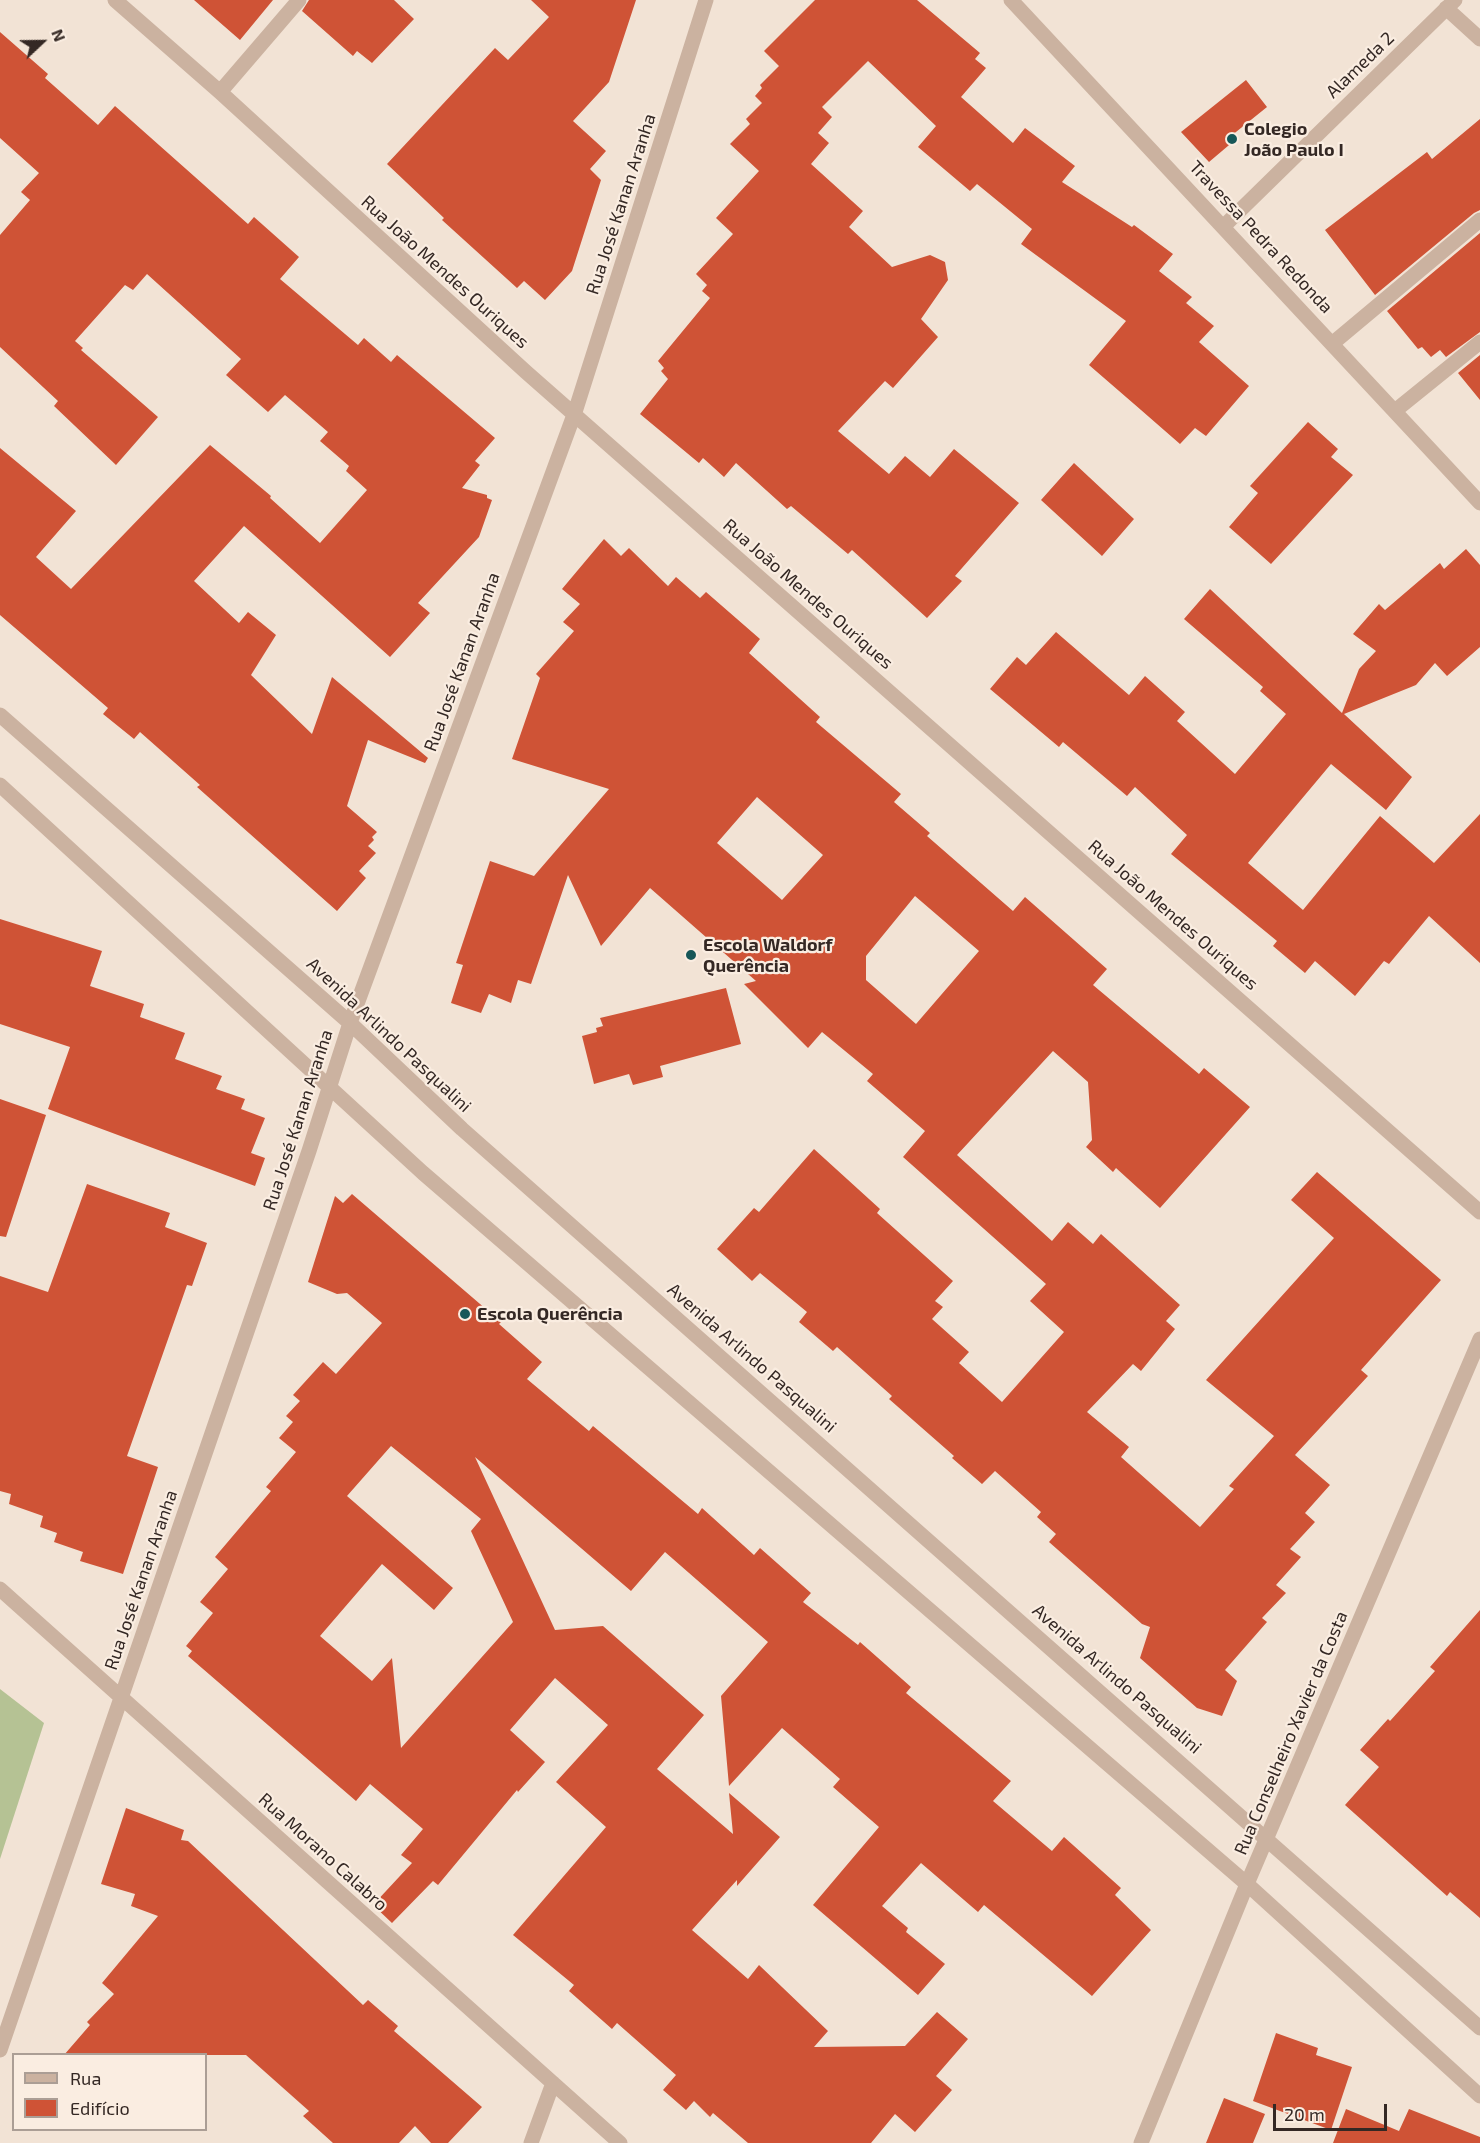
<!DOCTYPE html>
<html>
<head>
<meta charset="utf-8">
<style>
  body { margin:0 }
  #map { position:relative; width:1480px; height:2143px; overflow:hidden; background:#f2e3d5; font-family:"Exo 2",sans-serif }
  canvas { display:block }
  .legend { position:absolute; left:12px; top:2053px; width:195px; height:78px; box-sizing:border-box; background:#faede1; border:2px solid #ab9e95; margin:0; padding:8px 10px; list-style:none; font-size:18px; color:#342824 }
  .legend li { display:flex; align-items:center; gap:12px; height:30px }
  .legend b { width:30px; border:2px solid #ab9e95 }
  .north { position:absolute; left:12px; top:12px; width:60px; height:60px; -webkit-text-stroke:4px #faede1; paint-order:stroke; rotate:68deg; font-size:16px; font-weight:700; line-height:24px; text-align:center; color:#342824 }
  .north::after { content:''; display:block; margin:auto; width:21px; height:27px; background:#342824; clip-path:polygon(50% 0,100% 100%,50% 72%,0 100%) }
  .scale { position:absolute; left:1273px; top:2104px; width:114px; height:27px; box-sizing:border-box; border:3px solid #342824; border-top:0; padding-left:8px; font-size:18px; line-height:21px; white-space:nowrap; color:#342824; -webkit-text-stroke:4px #faede1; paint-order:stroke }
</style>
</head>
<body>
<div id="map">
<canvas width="1480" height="2143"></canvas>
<ul class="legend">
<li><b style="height:8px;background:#cbb2a0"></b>Rua</li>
<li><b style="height:16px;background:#cf5336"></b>Edifício</li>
</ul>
<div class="north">N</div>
<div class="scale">20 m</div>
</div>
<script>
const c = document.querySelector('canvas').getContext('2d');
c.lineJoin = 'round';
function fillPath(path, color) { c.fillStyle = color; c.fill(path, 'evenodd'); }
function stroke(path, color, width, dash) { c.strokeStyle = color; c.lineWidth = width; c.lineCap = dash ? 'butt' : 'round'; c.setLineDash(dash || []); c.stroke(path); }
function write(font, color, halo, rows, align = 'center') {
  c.font = font + ' "Exo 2",sans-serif'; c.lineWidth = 4.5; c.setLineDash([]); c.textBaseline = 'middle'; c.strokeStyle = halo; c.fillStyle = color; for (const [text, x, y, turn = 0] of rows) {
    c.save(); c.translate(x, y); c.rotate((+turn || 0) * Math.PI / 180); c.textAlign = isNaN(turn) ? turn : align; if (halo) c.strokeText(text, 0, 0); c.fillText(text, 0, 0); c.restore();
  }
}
fillPath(new Path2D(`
  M0,1689L44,1723L0,1859Z`), '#b5c294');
fillPath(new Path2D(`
  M194,0H273L240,40Z
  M309,0H394L414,19L372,63L357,51L353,56L302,11Z
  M531,0H636L609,82L573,121L606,151L590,169L601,180L572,271L545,300L524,281L517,288L442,220L444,218L387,164L495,48L508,60L549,17Z
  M815,0H917L980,53L975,59L986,68L961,97L1013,143L1025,128L1075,166L1062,182L1132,227L1134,225L1173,254L1159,271L1192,297L1186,303L1214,326L1199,342L1249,386L1206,436L1195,428L1180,444L1141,410L1089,365L1126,321L1021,244L1032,229L977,184L970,191L918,147L936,126L868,61L822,107L832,117L818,133L829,143L811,164L863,211L849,227L892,267L930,255L945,262L948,280L921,319L938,337L893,388L885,381L838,431L889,474L905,456L930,477L954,449L1019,503L955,576L962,581L927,618L852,550L848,554L791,506L787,509L736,463L724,477L703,458L699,463L640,414L668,379L661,371L664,368L658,361L710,298L702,291L707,285L696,274L733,234L716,218L759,171L730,144L750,124L746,119L762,103L755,96L762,88L760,85L779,66L764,51Z
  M0,32L48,74L45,78L98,125L115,106L248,224L254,217L299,257L280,279L358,345L364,338L391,362L397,355L495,438L475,461L480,465L462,488L487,495V498L492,500L479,537L418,603L430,613L390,657L244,526L194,581L239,623L248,612L276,635L251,675L312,734L332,677L428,758L425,763L368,740L347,806L377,832L372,837L374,840L368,846L376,853L359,871L366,878L337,911L241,826L197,787L200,785L140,732L134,739L103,714L108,708L0,615V448L76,511L36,557L71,589L210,445L271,496L270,498L320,543L367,490L346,471L349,466L320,441L328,432L285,395L268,412L226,375L241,359L147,274L133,290L125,285L75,341L83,348L81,350L158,417L116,465L54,406L58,401L0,347V235L30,200L21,192L39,173L0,138Z
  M1246,80L1267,107L1231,136L1235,140L1209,162L1181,132Z
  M1480,119V210L1474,213L1375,295L1325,230L1427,152L1432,159Z
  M1480,233V332L1446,357L1440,350L1431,357L1422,347L1418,349L1387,311Z
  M1480,355V400L1458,373Z
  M1308,422L1338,449L1331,457L1353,475L1271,564L1229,527L1258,493L1250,486Z
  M1074,463L1134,519L1102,556L1041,500Z
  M604,539L621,556L629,548L668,586L676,577L700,598L706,592L760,639L749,653L820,717L816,722L901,794L894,802L930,833L927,836L1013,911L1025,897L1107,969L1093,985L1199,1074L1204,1068L1250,1107L1160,1208L1116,1168L1113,1172L1086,1147L1092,1140L1088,1082L1053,1051L957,1155L1052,1241L1068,1222L1093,1244L1101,1234L1180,1305L1166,1321L1175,1329L1141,1371L1133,1364L1087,1412L1129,1447L1121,1457L1200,1527L1234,1489L1229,1486L1274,1436L1206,1380L1334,1238L1291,1200L1317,1172L1441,1280L1361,1370L1368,1376L1295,1455L1330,1485L1305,1513L1315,1522L1290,1549L1301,1557L1276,1585L1286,1593L1262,1618L1267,1622L1225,1670L1237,1681L1222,1716L1197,1708L1140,1658L1150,1627L1142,1624L1049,1542L1056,1534L1037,1517L1041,1512L995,1471L982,1484L952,1458L954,1456L889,1399L892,1396L837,1347L833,1351L799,1322L807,1312L760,1273L752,1281L717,1249L754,1208L759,1212L814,1149L880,1209L877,1213L953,1281L935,1301L943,1307L932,1319L969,1352L959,1363L1002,1402L1064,1332L1030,1301L1046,1284L903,1157L925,1131L867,1081L873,1074L822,1032L808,1048L744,984L756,981L650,888L601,946L568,875L531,984L518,980L511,1003L489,994L481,1013L451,1003L463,965L456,963L490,861L534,876L609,789L512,759L540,678L536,674L574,631L563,622L580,604L562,589ZM757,797L823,855L782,900L717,843ZM915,896L979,951L916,1024L866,980V956Z
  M1466,549L1480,565V647L1447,676L1435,663L1416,685L1344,714L1412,777L1386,810L1331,764L1248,863L1303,910L1380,816L1434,863L1480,814V963L1429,916L1389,964L1384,961L1355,996L1315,961L1305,973L1273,946L1277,941L1171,854L1187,835L1135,787L1127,796L1063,742L1059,747L990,689L1017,657L1026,665L1056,632L1129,695L1145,676L1185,712L1177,721L1235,774L1286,714L1260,691L1263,687L1184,619L1210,589L1342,713L1359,669L1376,651L1353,634L1379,604L1385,610L1440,563L1444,569Z
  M0,919L102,951L90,986L144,1004L140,1017L185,1033L175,1059L222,1076L216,1089L245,1099L241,1109L265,1118L251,1153L265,1158L255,1186L48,1109L70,1047L0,1024Z
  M726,988L741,1044L660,1066L663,1077L633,1085L629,1074L594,1084L582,1036L597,1032L596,1028L603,1026L600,1018Z
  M0,1099L46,1115L6,1237L0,1236Z
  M87,1184L170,1213L165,1227L207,1243L192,1286L187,1285L127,1456L158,1467L123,1574L80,1561L83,1552L54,1542L57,1533L40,1527L43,1516L9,1504L11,1494L0,1491V1276L48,1292Z
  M352,1194L501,1322L499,1324L542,1362L527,1379L589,1431L593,1426L698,1514L702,1508L754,1555L760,1548L811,1593L803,1602L858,1645L860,1642L911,1687L906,1693L1011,1781L993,1801L1052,1851L1064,1837L1121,1888L1115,1895L1151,1930L1092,1996L984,1905L978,1912L921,1863L882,1906L908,1928L906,1932L945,1964L918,1995L813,1905L879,1827L833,1787L840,1779L782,1728L729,1786L721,1696L768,1642L665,1552L631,1591L475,1457L555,1630L603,1626L704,1715L657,1769L733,1834L729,1793L780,1837L737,1886V1880L692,1930L748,1979L759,1965L828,2031L814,2047L905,2046L937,2012L968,2039L936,2076L952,2090L915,2132L895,2114L871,2143H748L713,2113L710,2117L694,2101L686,2110L663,2090L676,2075L617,2023L612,2029L569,1991L574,1985L513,1935L606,1827L556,1782L608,1725L555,1678L510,1730L545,1762L518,1792L517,1790L438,1885L433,1881L392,1923L373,1905L412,1863L401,1855L423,1829L370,1784L356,1801L188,1656L192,1651L186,1646L213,1613L200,1602L228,1569L215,1557L271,1491L266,1487L296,1452L279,1438L293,1422L286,1416L300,1401L293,1395L323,1362L336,1374L382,1323L347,1293L337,1294L308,1282L335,1196L343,1203ZM391,1446L481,1519L471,1531L513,1622L401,1748L392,1658L372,1681L320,1636L382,1564L434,1610L453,1588L347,1496Z
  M1480,1610V1918L1450,1892L1447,1896L1345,1805L1379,1767L1360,1750L1388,1719L1390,1721L1435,1671L1430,1667Z
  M126,1808L184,1830L181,1840L188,1841L363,2005L368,2000L398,2026L394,2031L482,2107L448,2143H431L415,2126L399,2143H333L303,2116L309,2111L246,2055H64L90,2025L87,2022L114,1994L102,1983L158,1916L131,1906L135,1894L101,1884Z
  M1276,2033L1318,2048L1316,2055L1352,2067L1331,2130L1253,2101Z
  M1224,2098L1265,2114L1253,2143H1206Z
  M1346,2109L1399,2131L1409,2109L1480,2137V2143H1333Z`), '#cf5336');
stroke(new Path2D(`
  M115,0L220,92L526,372L1480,1212
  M1011,0L1480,503
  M1446,8L1480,39
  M220,92L299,0
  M1224,226L1455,0
  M1333,343L1480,220
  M1396,410L1480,342
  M0,715L350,1023L462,1129L1480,2028
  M0,785L423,1173L1247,1884L1480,2096
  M0,1589L620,2143
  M0,2050L309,1151L350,1023L575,412L706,0
  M531,2143L553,2083
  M1141,2143L1247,1884L1480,1339`), '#cbb2a0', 15);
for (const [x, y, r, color] of [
  [1232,139,6,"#175758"],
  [691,955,6,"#175758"],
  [465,1314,6,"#175758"]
]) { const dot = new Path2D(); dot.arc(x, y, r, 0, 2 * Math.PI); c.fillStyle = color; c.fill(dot); stroke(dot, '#faede1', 2); }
write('18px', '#342824', '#faede1', [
  ["Alameda 2",1360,65,-44],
  ["Rua José Kanan Aranha",621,204,-72],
  ["Travessa Pedra Redonda",1261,237,47],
  ["Rua João Mendes Ouriques",445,272,42],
  ["Rua João Mendes Ouriques",808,594,41],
  ["Rua José Kanan Aranha",462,662,-70],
  ["Rua João Mendes Ouriques",1173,915,41],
  ["Avenida Arlindo Pasqualini",389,1035,43],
  ["Rua José Kanan Aranha",298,1120,-72],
  ["Avenida Arlindo Pasqualini",752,1358,41],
  ["Rua José Kanan Aranha",141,1580,-71],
  ["Avenida Arlindo Pasqualini",1117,1679,41],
  ["Rua Conselheiro Xavier da Costa",1291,1733,-67],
  ["Rua Morano Calabro",323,1852,42]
]);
write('bold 18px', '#342824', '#faede1', [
  ["Colegio",1244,129],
  ["João Paulo I",1244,150],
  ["Escola Waldorf",703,945],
  ["Querência",703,966],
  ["Escola Querência",477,1314]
], 'left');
</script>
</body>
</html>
